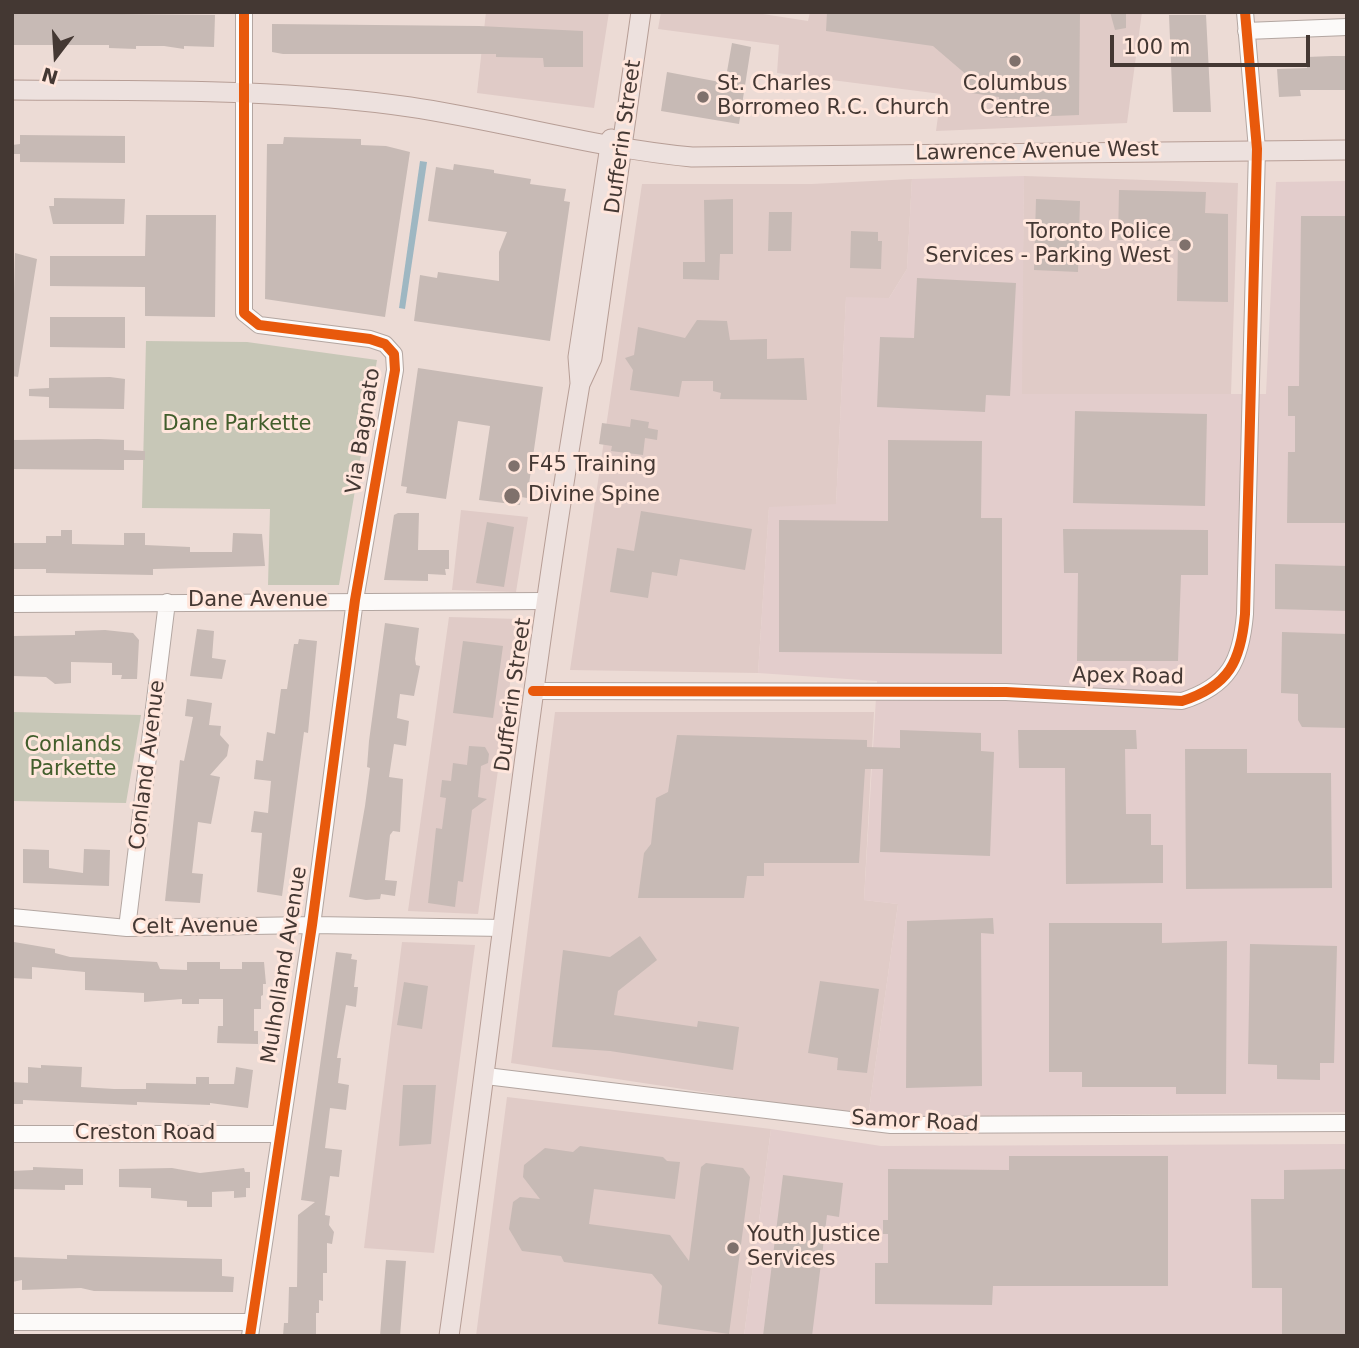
<!DOCTYPE html>
<html>
<head>
<meta charset="utf-8">
<style>
  body { margin:0 }
  #map { position:relative; width:1359px; height:1348px; overflow:hidden; background:#ecdbd5; font-family:"DejaVu Sans",sans-serif }
  canvas { display:block }
  .frame { position:absolute; inset:0; border:14px solid #443833; pointer-events:none }
  .north { position:absolute; left:21px; top:21px; width:70px; height:70px; -webkit-text-stroke:5px #ffe6dc; paint-order:stroke; rotate:197deg; font-size:19px; font-weight:700; line-height:28px; text-align:center; color:#443833 }
  .north::after { content:''; display:block; margin:auto; width:24px; height:32px; background:#443833; clip-path:polygon(50% 0,100% 100%,50% 72%,0 100%) }
  .scale { position:absolute; left:1110px; top:35px; width:200px; height:32px; box-sizing:border-box; border:4px solid #443833; border-top:0; padding-left:9px; font-size:21px; line-height:24px; white-space:nowrap; color:#443833; -webkit-text-stroke:5px #ffe6dc; paint-order:stroke }
</style>
</head>
<body>
<div id="map">
<canvas width="1359" height="1348"></canvas>
<div class="frame"></div>
<div class="north">N</div>
<div class="scale">100 m</div>
</div>
<script>
const c = document.querySelector('canvas').getContext('2d');
c.lineJoin = 'round';
function fillPath(path, color) { c.fillStyle = color; c.fill(path, 'evenodd'); }
function stroke(path, color, width, dash) { c.strokeStyle = color; c.lineWidth = width; c.lineCap = dash ? 'butt' : 'round'; c.setLineDash(dash || []); c.stroke(path); }
function write(font, color, halo, rows, align = 'center') {
  c.font = font + ' "DejaVu Sans",sans-serif'; c.lineWidth = 6; c.setLineDash([]); c.textBaseline = 'middle'; c.strokeStyle = halo; c.fillStyle = color; for (const [text, x, y, turn = 0] of rows) {
    c.save(); c.translate(x, y); c.rotate((+turn || 0) * Math.PI / 180); c.textAlign = isNaN(turn) ? turn : align; if (halo) c.strokeText(text, 0, 0); c.fillText(text, 0, 0); c.restore();
  }
}
fillPath(new Path2D(`
  M486,12H609L594,108L477,93Z
  M661,12H750L808,21L810,12H1142L1127,123L936,131L941,94L777,73L779,45L658,29Z
  M1024,176L1238,183L1231,394H1021Z
  M912,179L907,269L889,298H846L836,505L769,508L758,673L570,670L642,184H812Z
  M461,510L528,517L516,592L452,590Z
  M449,617L519,619L478,914L408,911Z
  M555,712H874L864,900L898,904L868,1117L511,1063Z
  M402,942L475,945L434,1253L364,1248Z
  M507,1097L771,1129L744,1336H476Z`), '#e0cbc7');
fillPath(new Path2D(`
  M1024,176L1022,394H1266L1276,182L1347,181V1112L868,1117L898,904L864,900L877,681L758,673L769,507L836,504L846,297L889,298L907,269L912,179Z
  M771,1129L881,1146L1347,1144V1336H744Z`), '#e3cdcc');
fillPath(new Path2D(`
  M146,341L247,342L377,360L339,585H268L270,509L142,508Z
  M12,712L141,715L126,803L12,801Z`), '#c7c7b7');
fillPath(new Path2D(`
  M420,161L427,162L405,309L399,308Z`), '#9eb7c2');
fillPath(new Path2D(`
  M827,12H1080L1079,115L1000,118L999,97L971,93L968,76L933,46L826,31Z
  M1110,12H1126V28L1115,30Z
  M29,13L215,15L214,47L184,46V49L164,46H136V49L109,48V45H12V14Z
  M1169,15H1206L1211,112H1173Z
  M272,24L479,26L583,31V67H544L543,58L496,57V54H283L272,52Z
  M732,43L751,47L739,124L661,111L667,72L725,83Z
  M1332,56H1347L1346,90H1300L1301,96L1279,97L1277,69L1307,68V57Z
  M20,135L125,136V163L20,162V154H12V145L20,144Z
  M284,137L361,139V145L386,146L410,152L385,317L265,299L267,144H283Z
  M454,164L494,170V173L531,179L530,184L566,189L564,201L570,202L550,341L414,321L420,275L437,278L438,272L499,281V252L507,232L428,221L436,167L453,170Z
  M1119,190L1206,192L1205,213L1228,214V302L1177,301L1178,241L1118,240Z
  M54,198L125,199L124,224H53L49,206H54Z
  M733,199V254H720L719,280L683,279V262H705L704,200Z
  M1036,199L1080,201L1078,272L1034,270Z
  M769,212H792L791,251H768Z
  M146,215H216L215,317L145,316V287L50,286V256H145Z
  M1301,216H1347V523H1287L1288,452H1295V416H1288V386H1299Z
  M851,231L878,232V241H882L881,269L850,268Z
  M15,253L37,259L18,377L12,376Z
  M917,278L1016,283L1010,396L986,395L985,412L877,407L880,337L914,338Z
  M50,317H125V348L50,347Z
  M697,320L727,321L730,340L767,339V359L804,358L807,400L720,399L721,393L713,391V381H682L679,397L630,390L633,370L625,358L634,355L638,327L685,338Z
  M418,368L543,387L527,498L521,497L520,505L479,500L490,426L458,421L446,499L406,493L407,487L401,486Z
  M110,377L125,379L124,409L49,408V397L29,396V389L49,388V378Z
  M1075,411L1207,414L1205,506L1073,503Z
  M631,419L649,422L648,428L658,430L657,440L645,438L643,455L611,451L612,446L599,444L602,423L630,427Z
  M98,439L124,440V450L145,451V460H124V470L12,469V440Z
  M888,440L982,441L981,518H1002V654L779,652V520L888,521Z
  M641,511L752,529L745,570L680,559L677,576L652,572L648,598L610,592L617,548L634,551Z
  M398,513H419L418,550H449V569H445L446,575L428,574V581L384,580L394,515Z
  M487,522L514,527L504,587L476,583Z
  M1063,529L1208,530V575H1181L1178,661H1077L1078,573H1064Z
  M61,530H72V544L124,545V533H145V545L190,547V552H232L233,533L262,534L265,566L153,569V575L46,573V569H12V543H46V536H61Z
  M1275,564L1347,566V611L1275,609Z
  M385,623L419,628L415,659L416,665L420,666L414,696L400,694L397,718L409,721L406,746L394,744L389,777L403,779L400,832L393,831L390,835L385,880L397,881L395,896L381,894L380,899L366,900L349,897L365,806L370,768L367,767L369,741Z
  M197,629L214,631L212,658L226,660L222,679L190,676Z
  M105,630L133,633L139,640L137,679H121L122,675H112V663L71,662V683L55,684L46,677L12,676L13,636L75,635V631Z
  M1282,632L1347,634V728L1302,727L1298,720V694L1281,693Z
  M299,639L317,641L308,733L304,732L282,896L257,892L262,833L251,832L254,811L268,813L271,781L254,779L256,760L263,761L267,732L275,734L281,689H287L294,644H298Z
  M463,641L503,646L493,718L453,713Z
  M187,699L212,703L209,725L221,726L220,735L229,745L227,756L210,775L220,777L211,824L198,822L192,873L203,874L200,903L165,901L180,760L184,761L193,717L185,716Z
  M900,730L981,733V751L994,752L990,856L880,852L883,769H865L859,863H764V876H747L744,898H638L644,853L651,844L656,798L668,792L677,735L867,740V747L900,748Z
  M1018,730H1136L1137,749H1125L1126,814H1151V845H1163V883L1066,884L1065,768H1019Z
  M469,746L485,747L489,754L488,763L481,766L478,797L487,799L472,810L463,882L458,881L455,907L428,903L436,828L442,829L446,798L440,797L442,780L451,781L453,763L467,765Z
  M1185,749H1247V773H1331L1332,888L1186,889Z
  M23,849L49,850V868L83,873L84,849L110,850L109,886L23,883Z
  M993,918L994,934L981,933L982,1086L906,1088L907,921Z
  M1049,923H1162V943L1227,941L1226,1094H1176V1087H1082V1072H1049Z
  M640,936L657,960L618,991L614,1015L697,1027L698,1021L739,1027L733,1070L610,1051L552,1047L563,950L610,957Z
  M14,942L55,949V953L70,957L157,962L160,969L187,970V962H220V969H242V962H264L266,984H263V995L261,996V1009H254V1031H258V1044L217,1043L218,1026H223V999H199V1004H182V999L144,1002V993L85,990V972L32,967V979L12,978Z
  M1250,944L1337,946L1334,1063H1320V1080L1277,1079V1065L1248,1064Z
  M336,952L352,954L351,959L357,960L354,987H358L356,1007L346,1005L337,1058H341L338,1083L349,1085L346,1110L330,1108L325,1148L342,1150L339,1177L330,1176L325,1215L330,1216L329,1225L334,1232L332,1244L327,1243V1273H323V1301L319,1300V1313H316V1336H283L284,1323H288L289,1287H297L298,1215L315,1202L301,1200Z
  M820,981L879,989L867,1073L837,1070L838,1058L808,1053Z
  M404,982L428,986L422,1029L397,1025Z
  M41,1065L82,1067L81,1087L114,1089H146V1083L196,1084V1077H209V1084H234L236,1067L253,1070L248,1108L210,1103V1105L137,1102V1105L23,1100V1104H12V1082L28,1083V1067L41,1068Z
  M403,1085H436L431,1144L399,1146Z
  M580,1146L663,1157L667,1161L680,1162L675,1199L594,1189L589,1224L670,1235L689,1261L701,1167L706,1163L743,1168L750,1177L729,1334L658,1324L662,1286L652,1274L564,1262L561,1256L522,1251L509,1229L513,1202L520,1197L540,1199L523,1177L524,1165L545,1148L573,1152Z
  M1009,1156H1168V1286H993L992,1305L875,1304V1263H888V1234H883V1220H888V1169L1009,1170Z
  M33,1167L83,1169V1185H65V1190L12,1189V1171L33,1170Z
  M172,1168L200,1173L244,1168L245,1172H250V1188H246V1197L234,1198V1191L212,1192V1207H187V1201L151,1198V1188L119,1187V1169Z
  M1347,1169V1336H1282V1288H1252L1251,1199H1284V1170Z
  M783,1175L843,1183L839,1217L827,1215L812,1336H763Z
  M67,1255L222,1259V1276L234,1277L233,1292L94,1291L81,1288L22,1290V1280L12,1282V1257L67,1259Z
  M386,1260L406,1261L400,1336H380Z`), '#c7bab5');
const minor = new Path2D(`
  M244,12V313L259,325L370,339L385,344L394,354L395,370L355,600L312,925L250,1336
  M1246,31L1347,27
  M12,604L546,601
  M533,691L1006,692L1182,701C1229,686 1241,661 1245,614L1257,149L1245,12
  M12,917L127,928L312,925L504,928
  M127,928L167,602
  M486,1076L891,1125L1347,1123
  M12,1134H278
  M12,1322H252`);
const major = new Path2D(`
  M12,90C145,91 278,88 410,107C504,121 596,148 692,157L1347,150
  M580,383L578,357L611,139
  M449,1336C494,1019 527,700 580,384L592,358L641,12`);
stroke(minor, '#b3a6a1', 18);
stroke(major, '#b79e96', 21);
stroke(minor, '#fcfaf9', 16);
stroke(major, '#ede1de', 19);
stroke(new Path2D(`
  M244,12V313L259,325L370,339L385,344L394,354L395,370L355,600L312,925L250,1336
  M533,691L1006,692L1182,701C1229,686 1241,661 1245,614L1257,149L1245,12`), '#e8590c', 10);
for (const [x, y, r, color] of [
  [1015,61,7,"#7f716c"],
  [703,97,7,"#7f716c"],
  [1185,245,7,"#7f716c"],
  [514,466,7,"#7f716c"],
  [512,496,9,"#7f716c"],
  [733,1248,7,"#7f716c"]
]) { const dot = new Path2D(); dot.arc(x, y, r, 0, 2 * Math.PI); c.fillStyle = color; c.fill(dot); stroke(dot, '#ffe6dc', 2.5); }
write('21px', '#443833', '#ffe6dc', [
  ["St. Charles",717,85],
  ["Borromeo R.C. Church",717,109],
  ["Columbus",1015,85,"center"],
  ["Centre",1015,109,"center"],
  ["Toronto Police",1171,233,"right"],
  ["Services - Parking West",1171,257,"right"],
  ["F45 Training",528,466],
  ["Divine Spine",528,496],
  ["Youth Justice",747,1236],
  ["Services",747,1260]
], 'left');
write('21px', '#443833', '#ffe6dc', [
  ["Dufferin Street",624,137,-82],
  ["Lawrence Avenue West",1037,152,-1],
  ["Via Bagnato",364,431,-81],
  ["Dane Avenue",258,601],
  ["Apex Road",1128,677,1],
  ["Dufferin Street",514,695,-82],
  ["Conland Avenue",148,765,-83],
  ["Celt Avenue",195,927,-1],
  ["Mulholland Avenue",285,965,-81],
  ["Samor Road",915,1122,3],
  ["Creston Road",145,1134]
]);
write('21px', '#425e2c', '#ffe6dc', [
  ["Dane Parkette",237,425],
  ["Conlands",73,746],
  ["Parkette",73,770]
]);
</script>
</body>
</html>
